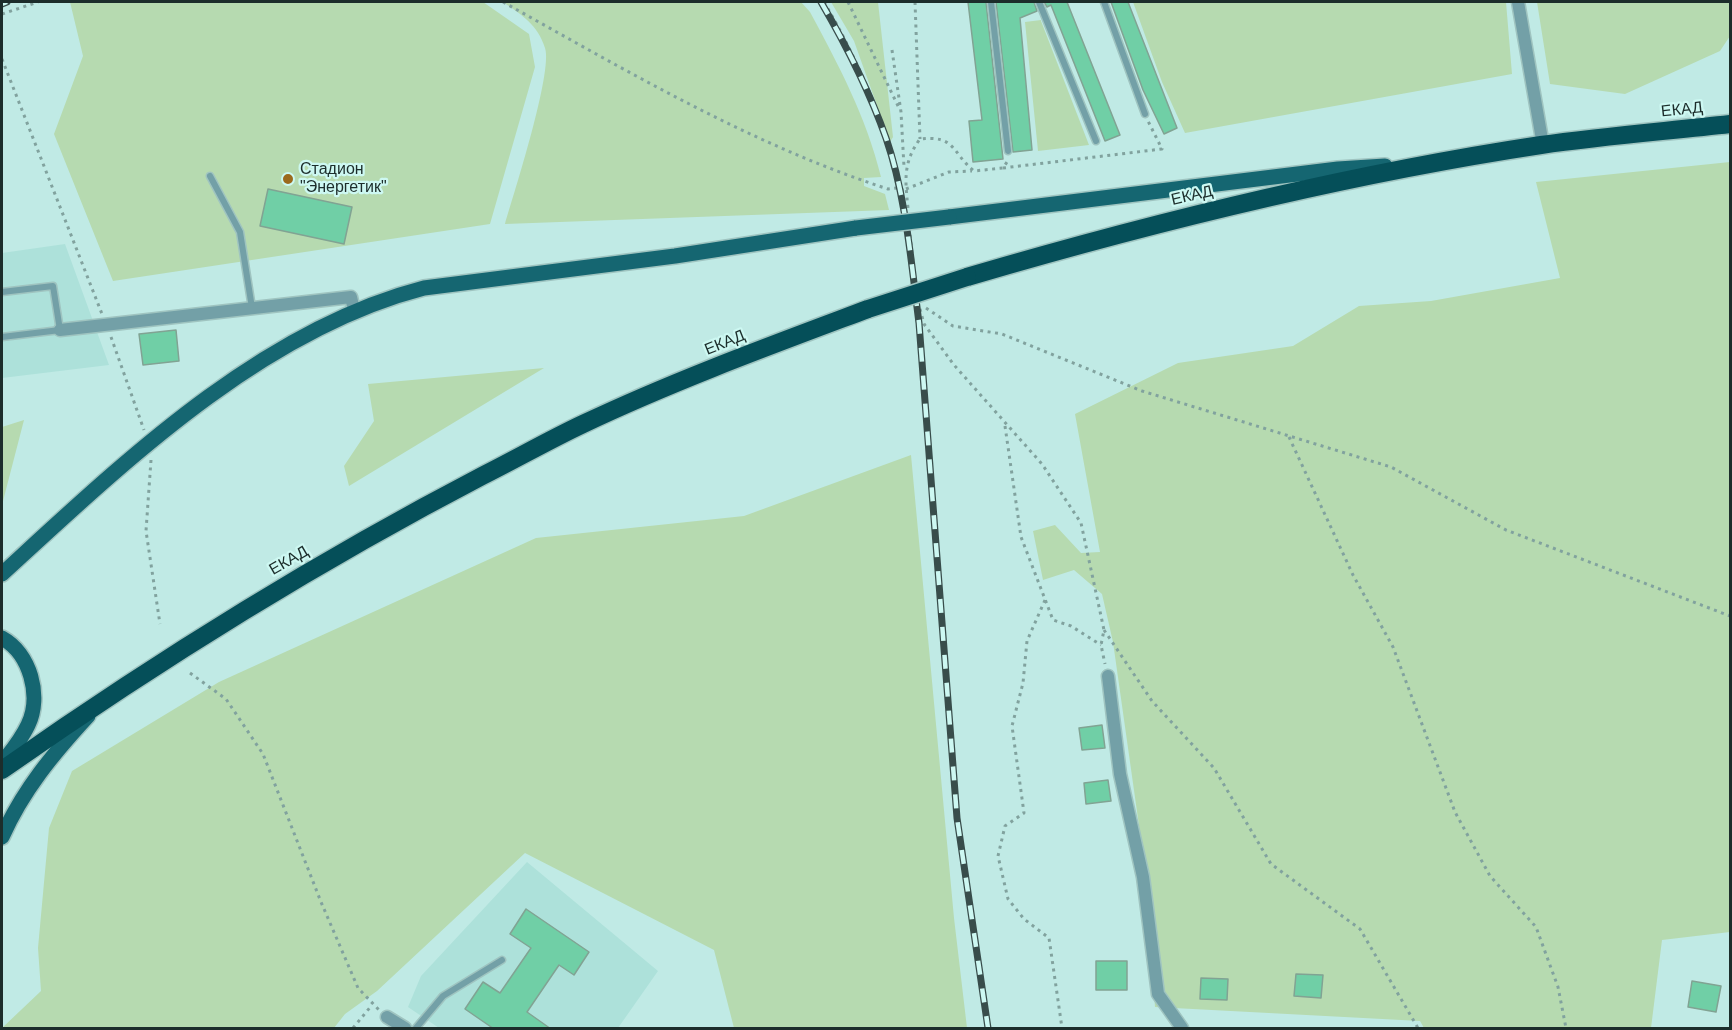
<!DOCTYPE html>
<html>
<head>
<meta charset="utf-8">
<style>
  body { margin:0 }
  #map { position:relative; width:1732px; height:1030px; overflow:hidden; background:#c0eae5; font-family:Helvetica,sans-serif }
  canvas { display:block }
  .frame { position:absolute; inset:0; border:3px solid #1c2d2b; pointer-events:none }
</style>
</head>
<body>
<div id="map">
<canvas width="1732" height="1030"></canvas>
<div class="frame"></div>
</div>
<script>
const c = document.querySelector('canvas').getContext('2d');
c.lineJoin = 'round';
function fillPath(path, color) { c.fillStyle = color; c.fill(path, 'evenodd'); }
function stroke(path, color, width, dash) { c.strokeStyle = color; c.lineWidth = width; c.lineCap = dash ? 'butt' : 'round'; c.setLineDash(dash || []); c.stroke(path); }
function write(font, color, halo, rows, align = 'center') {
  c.font = font + ' Helvetica,sans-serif'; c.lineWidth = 4.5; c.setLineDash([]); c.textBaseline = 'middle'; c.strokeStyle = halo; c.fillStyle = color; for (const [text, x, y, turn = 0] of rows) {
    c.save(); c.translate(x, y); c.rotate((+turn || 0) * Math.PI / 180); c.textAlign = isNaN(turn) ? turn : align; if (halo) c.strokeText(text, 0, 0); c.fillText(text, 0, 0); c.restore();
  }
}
fillPath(new Path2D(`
  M65,244L109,365L2,378V253Z
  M527,862L658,971L618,1028H439L408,1007L421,976Z`), '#ade1da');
fillPath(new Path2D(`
  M70,2H483L529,34L535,67L490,224L113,281L54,134L83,56Z
  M503,2H801L810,12C839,66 866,116 881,177L864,178V186L885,194L889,210L505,224C514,193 553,72 545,48C538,25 522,15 503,2Z
  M831,2H878L893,137L890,142L854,41Z
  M1133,2H1506L1512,74L1185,133L1162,82Z
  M1537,2H1730V36L1720,51L1625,94L1550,84Z
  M1041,20V21L1089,145L1038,151L1025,22Z
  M1730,162V932L1662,940L1651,1028H1424L1420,1021L1155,1007L1145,868L1113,642L1102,594L1074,570L1043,580L1033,531L1055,525L1081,553L1100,552L1075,414L1178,363L1293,346L1359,306L1431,301L1560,278L1536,182Z
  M544,368L349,486L344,466L374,421L368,384Z
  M24,420L2,505V427Z
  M911,455L954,918L967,1028H734L714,950L525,853L377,991L345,1014L334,1028H2L41,991L38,948L49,828L72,771L219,682L536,538L744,516Z`), '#b6dab0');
const building = new Path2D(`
  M968,2H986L1003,159L973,162L969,121L982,120Z
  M996,2H1034L1037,11L1020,18L1032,150L1013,152Z
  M1044,2H1067L1120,135L1105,141L1051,5L1047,7Z
  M1111,2H1128L1177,128L1164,134L1143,90Z
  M268,189L352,207L344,244L260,226Z
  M176,330L179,361L143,365L139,334Z
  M1102,725L1105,748L1082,750L1079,728Z
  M1108,780L1111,801L1086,804L1084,783Z
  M526,909L589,952L574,975L559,965L527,1012L551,1029H494L465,1009L483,982L500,993L531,948L510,934Z
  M1096,961H1127V990H1096Z
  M1296,974L1323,975L1321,998L1294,996Z
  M1201,978L1228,979L1227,1000L1200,999Z
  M1692,981L1721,986L1716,1012L1688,1007Z`);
fillPath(building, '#70cfa6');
stroke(building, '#81a393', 1.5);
const lane = new Path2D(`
  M991,2L1008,151
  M1039,2L1096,141
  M1104,2L1145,114
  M210,176L240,232L252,308
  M2,292L53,286L60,330L2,337
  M416,1028L443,996L502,960`);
const street = new Path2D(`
  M1518,2L1543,145
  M60,330L351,297L354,310
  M1108,676L1120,774L1143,877L1158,994L1182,1028
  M387,1017L405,1028`);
const primary = new Path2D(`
  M949,217L1338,169L1385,166
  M2,574C123,463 261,330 424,288L675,256L856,228
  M2,638C30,653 42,696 28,725C22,738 11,752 2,763
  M2,837C23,790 53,754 88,716`);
const highway = new Path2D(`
  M967,277C1154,222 1349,174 1541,145C1604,136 1668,131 1730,124
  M2,770C156,662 315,563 482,476C516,459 549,440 583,424C676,380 772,345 868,309`);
stroke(lane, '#9fc4c0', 9);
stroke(street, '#9fc4c0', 15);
stroke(primary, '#9fc4c0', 18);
stroke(highway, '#9fc4c0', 21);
stroke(new Path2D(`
  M503,2C627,71 752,145 888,189L897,188L906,196
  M824,2C850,46 871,92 888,140C894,158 894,176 904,193
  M848,2L899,108
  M915,2L920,139
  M2,14L38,2
  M892,50L901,112L904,167
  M2,59L102,314
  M1003,168L1162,149L1148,121
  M906,189L949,172L972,171
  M908,208C905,180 903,162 920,139C956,135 951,152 974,171L1003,168L1007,162
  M910,235L915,279
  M926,308L953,326L1002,334L1142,391L1391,467L1506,530L1730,616
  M920,309L924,324L954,365L1042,464L1081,523L1104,630L1101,645L1105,664
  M111,337L144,430
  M1005,426L1021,537L1053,620L1071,626L1101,645
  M1289,437L1353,575L1393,647L1455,812L1490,876L1536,927L1558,987L1566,1028
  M151,460L146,531L160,624
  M1045,600L1027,641L1023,683L1012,726L1024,813L1005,826L998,856L1008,899L1024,919L1049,938L1062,1028
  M1104,630L1152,701L1214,768L1271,864L1360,929L1418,1028
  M190,673L226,699L263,754L321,902L358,988L379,1010
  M353,1028L372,1005`), '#81a29e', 3, [3, 4.5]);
stroke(lane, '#73a0a7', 6);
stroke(street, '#73a0a7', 12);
stroke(primary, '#156671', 15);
stroke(highway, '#054f59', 18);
const rail = new Path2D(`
  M821,2C846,45 869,90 886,138C906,196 911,262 919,323L957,818L988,1028
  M2,4L7,2`);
stroke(rail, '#384d4b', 7);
stroke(rail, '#cdf8f2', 4.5, [14]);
const primaryBridge = new Path2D(`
  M856,228L949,217`);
const highwayBridge = new Path2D(`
  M868,309L967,277`);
stroke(primaryBridge, '#9fc4c0', 18, []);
stroke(highwayBridge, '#9fc4c0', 21, []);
stroke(primaryBridge, '#156671', 15);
stroke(highwayBridge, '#054f59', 18);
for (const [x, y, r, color] of [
  [288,179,6,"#9b6a1d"]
]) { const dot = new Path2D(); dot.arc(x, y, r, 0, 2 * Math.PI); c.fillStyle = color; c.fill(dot); stroke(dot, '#cdf8f2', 2); }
write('16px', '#1c2d2b', '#cdf8f2', [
  ["ЕКАД",1682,110,-6],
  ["ЕКАД",1192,196,-13],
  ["ЕКАД",725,343,-22],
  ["ЕКАД",289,561,-30]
]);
write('16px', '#1c2d2b', '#cdf8f2', [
  ["Стадион",300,170],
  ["\"Энергетик\"",300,188]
], 'left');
</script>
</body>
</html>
